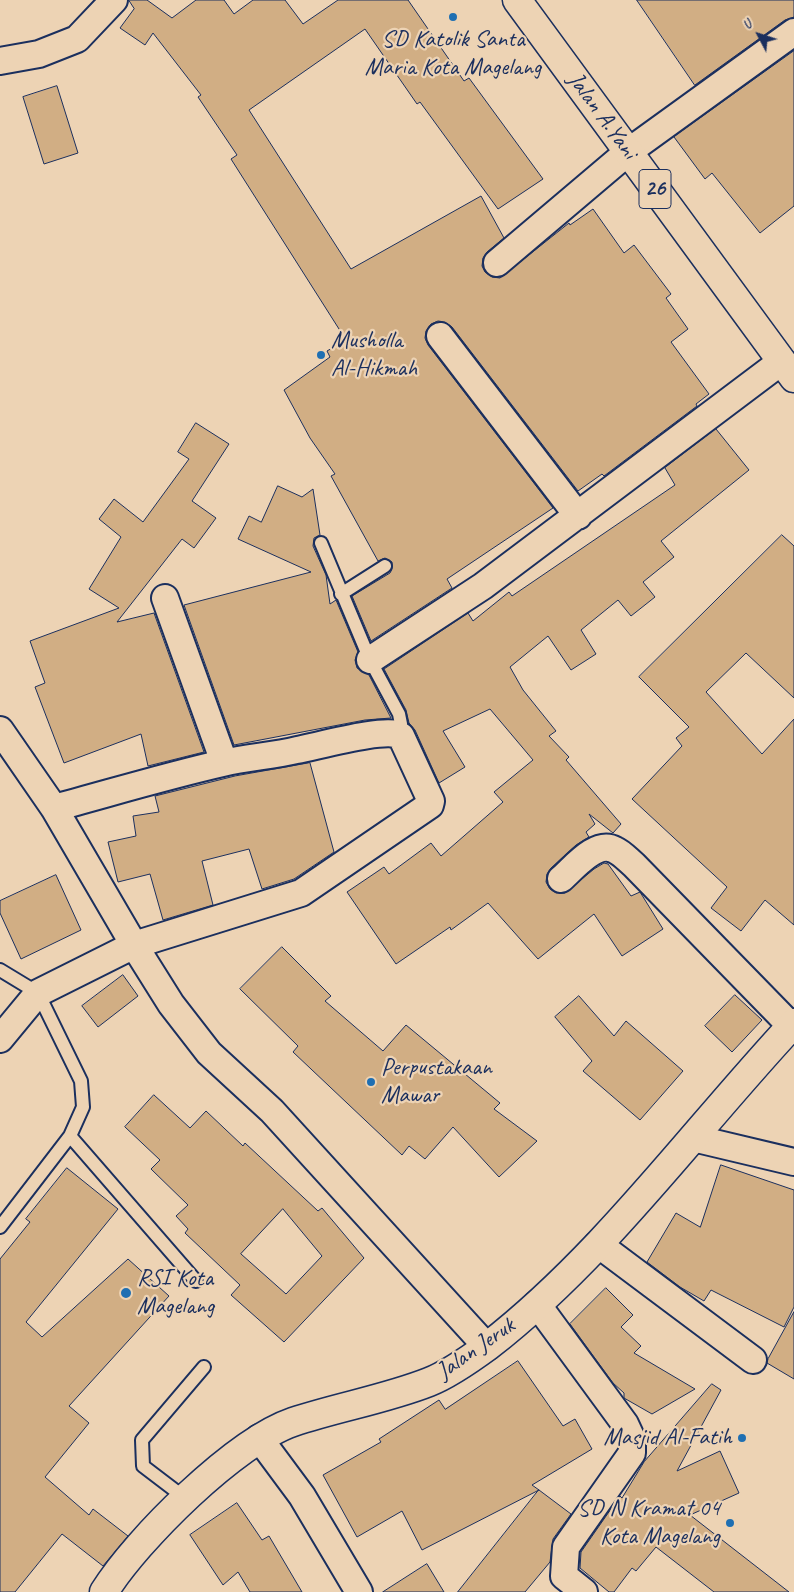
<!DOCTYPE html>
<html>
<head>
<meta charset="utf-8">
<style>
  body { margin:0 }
  #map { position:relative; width:794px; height:1592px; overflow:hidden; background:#edd3b4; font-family:Caveat,sans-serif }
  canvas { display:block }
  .north { position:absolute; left:734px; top:10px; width:50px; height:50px; -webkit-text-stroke:4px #edd3b4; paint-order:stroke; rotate:310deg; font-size:14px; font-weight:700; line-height:20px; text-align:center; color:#1b2f5e }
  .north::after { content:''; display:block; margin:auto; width:18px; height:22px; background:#1b2f5e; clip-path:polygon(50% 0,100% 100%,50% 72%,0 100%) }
</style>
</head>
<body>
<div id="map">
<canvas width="794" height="1592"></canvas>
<div class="north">U</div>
</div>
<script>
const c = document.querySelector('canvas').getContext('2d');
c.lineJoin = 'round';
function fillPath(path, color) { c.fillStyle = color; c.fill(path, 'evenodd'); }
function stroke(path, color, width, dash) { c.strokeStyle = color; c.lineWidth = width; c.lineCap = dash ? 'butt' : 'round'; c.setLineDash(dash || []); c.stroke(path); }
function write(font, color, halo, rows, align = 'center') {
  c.font = font + ' Caveat,sans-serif'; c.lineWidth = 4.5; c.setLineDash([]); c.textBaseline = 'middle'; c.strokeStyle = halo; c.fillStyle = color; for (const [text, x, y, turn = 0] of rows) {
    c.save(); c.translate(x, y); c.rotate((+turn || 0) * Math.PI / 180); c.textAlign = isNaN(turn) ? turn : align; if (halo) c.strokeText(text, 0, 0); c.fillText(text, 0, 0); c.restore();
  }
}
const building = new Path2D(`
  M129,0H147L172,18L196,0H224L234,14L253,0H285L303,24L338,0H408L464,81L469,78L543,179L498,209L420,102L417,104L365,29L249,110L351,269L481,196L504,238L487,252L483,258L482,266L485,272L492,277L500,278L569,223L570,225L593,209L624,253L634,245L671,294L666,298L688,329L671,342L709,394L696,404L697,406L604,476L602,474L578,491L452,327L445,322L438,321L431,324L426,331L425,338L428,345L553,508L447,579L452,588L371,641L352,596L390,573L392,569V562L385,558L378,561L331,476L335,474L310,438L284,390L330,357L327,351L346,340L231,159L237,155L198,97L201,95L153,33L145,45L120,28L134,9Z
  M637,0H794V17L785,20L695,85Z
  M794,51V206L760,233L712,173L705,179L674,137Z
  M57,86L78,153L44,164L23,97Z
  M196,423L229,444L192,501L216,518L194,548L182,539L117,622L154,613L204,752L148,766L141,734L64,763L35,687L45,683L30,641L119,608L89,589L121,537L99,519L114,499L143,522L189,459L178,452Z
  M716,429L749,470L661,541L674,557L643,582L655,597L631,616L618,600L581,630L596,654L571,670L548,636L510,667L523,690L556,731L549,736L569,757L566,760L621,824L613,833L589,814L595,824L586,832L589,837L576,845L551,868L547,874L546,882L550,889L556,893H565L594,869L604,863L608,864L631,896L640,892L663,929L622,956L594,914L538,959L488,903L451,930L450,927L396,964L347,892L384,867L389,874L431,843L441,856L503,802L494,792L533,760L490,709L443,731L465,767L439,783L415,730L409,723L406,710L384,669L468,613L473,621L509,592L512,596L675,485L665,468Z
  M278,486L302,497L313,489L320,535L314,538L313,546L326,575L330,604L336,600L358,652L355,660L357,668L369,675L391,718L365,720L234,745L184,605L311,572L238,539L249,516L261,522Z
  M782,535L794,546V698L746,653L706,692L762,754L794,719V925L765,900L741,931L711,908L727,887L632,799L682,746L676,738L689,727L639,677Z
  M310,763L334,852L294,879L262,889L249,849L202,861L213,905L163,920L150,874L118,882L108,842L136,836L133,816L159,812L155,796L235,776Z
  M56,875L81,930L21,959L0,913V901Z
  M282,947L331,996L325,1001L383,1051L406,1025L500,1103L494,1109L537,1141L499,1177L453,1127L425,1159L409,1146L402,1155L293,1052L298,1046L240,989Z
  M123,975L138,996L98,1027L82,1006Z
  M735,995L762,1020L732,1052L705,1026Z
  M579,996L614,1036L626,1021L683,1071L640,1120L583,1071L592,1061L555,1017Z
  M154,1095L190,1128L206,1111L243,1146L245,1143L318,1211L322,1208L364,1258L284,1342L231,1295L240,1285L185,1233L188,1229L176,1216L188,1205L151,1169L160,1160L125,1127ZM283,1209L322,1256L286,1294L241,1254Z
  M721,1165L794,1190V1307L784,1327L711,1290L704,1301L680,1287L647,1262L676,1213L700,1227Z
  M67,1168L118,1209L26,1322L42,1337L128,1259L169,1296L69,1406L89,1423L45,1477L89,1515L93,1509L128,1536L103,1566L62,1534L15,1592H0V1259L30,1222L26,1219Z
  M606,1288L633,1315L621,1327L641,1346L634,1353L695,1389L652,1414L624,1398V1393L613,1383L570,1324Z
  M794,1312V1379L767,1363L768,1359Z
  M518,1361L563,1426L575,1419L592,1449L532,1485L539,1490L422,1550L402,1511L357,1537L323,1475L381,1442L379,1439L439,1400L445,1409Z
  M712,1384L721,1390L677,1471L720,1451L739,1493L690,1515L789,1592H714L656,1547L636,1571L632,1568L614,1592H609L580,1568L581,1552L620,1496L622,1498L644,1462Z
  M539,1490L571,1514L553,1539L550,1562L525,1592H458Z
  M237,1503L262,1540L269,1536L302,1592H250L238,1572L223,1585L190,1535Z
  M427,1564L444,1592H383Z`);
fillPath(building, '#d1ae84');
stroke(building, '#1b2f5e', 1);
const service = new Path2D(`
  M321,543L370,660L399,714L401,724L398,734
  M341,594L385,566
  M0,970L38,993L81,1081L83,1107L70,1136L0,1227
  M70,1136L196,1281
  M185,1498L143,1466L142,1440L204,1367`);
const minor = new Path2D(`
  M0,61L39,54L77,39L114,0
  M497,263L628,152L794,32
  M440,336L578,516
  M165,598L224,762
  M370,660L483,586L782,361
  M0,730L54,808L134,945L171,1004L209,1053L272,1111L487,1347
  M561,879C573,869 596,839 615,850C622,853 628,860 634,865L791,1026
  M0,1039L38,993L134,945L301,893L430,805L431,801L401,736C389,726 315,747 297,750C273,756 247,757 223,763C166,776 110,793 54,808
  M693,1138L794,1162
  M598,1244L753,1360
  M537,1304L625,1424L632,1439V1453L566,1547L564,1576L584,1592
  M259,1438L302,1496L359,1592`);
const secondary = new Path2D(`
  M104,1592C137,1539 235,1442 293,1422C338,1407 386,1399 429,1382C447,1375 473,1357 488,1346C604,1256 694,1130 794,1023`);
const trunk = new Path2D(`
  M517,0L794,378`);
stroke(service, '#1b2f5e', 16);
stroke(minor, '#1b2f5e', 30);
stroke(secondary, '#1b2f5e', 31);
stroke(trunk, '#1b2f5e', 31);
stroke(service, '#edd3b4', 12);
stroke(minor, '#edd3b4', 26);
stroke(secondary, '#edd3b4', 28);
stroke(trunk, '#edd3b4', 28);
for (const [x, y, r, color] of [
  [453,17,5,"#1f6fb2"],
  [321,355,5,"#1f6fb2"],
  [371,1082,5,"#1f6fb2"],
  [126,1293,6,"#1f6fb2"],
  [742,1438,5,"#1f6fb2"],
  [730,1523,5,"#1f6fb2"]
]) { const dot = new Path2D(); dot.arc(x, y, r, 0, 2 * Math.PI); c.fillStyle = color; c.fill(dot); stroke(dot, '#edd3b4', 2); }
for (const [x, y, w] of [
  [655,189,32]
]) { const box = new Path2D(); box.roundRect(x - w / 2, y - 19.5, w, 39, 4); c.fillStyle = '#edd3b4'; c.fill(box); stroke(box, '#1b2f5e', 1); }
write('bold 22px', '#1b2f5e', null, [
  ["26",655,189]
]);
write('24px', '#1b2f5e', '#edd3b4', [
  ["SD Katolik Santa",453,40,"center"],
  ["Maria Kota Magelang",453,68,"center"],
  ["Musholla",331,341],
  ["Al-Hikmah",331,369],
  ["Perpustakaan",381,1068],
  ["Mawar",381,1096],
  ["RSI Kota",137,1279],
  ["Magelang",137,1307],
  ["Masjid Al-Fatih",732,1438,"right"],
  ["SD N Kramat 04",720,1509,"right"],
  ["Kota Magelang",720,1537,"right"]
], 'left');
write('24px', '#1b2f5e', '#edd3b4', [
  ["Jalan A.Yani",602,116,54],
  ["Jalan Jeruk",476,1349,-35]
]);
</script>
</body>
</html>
